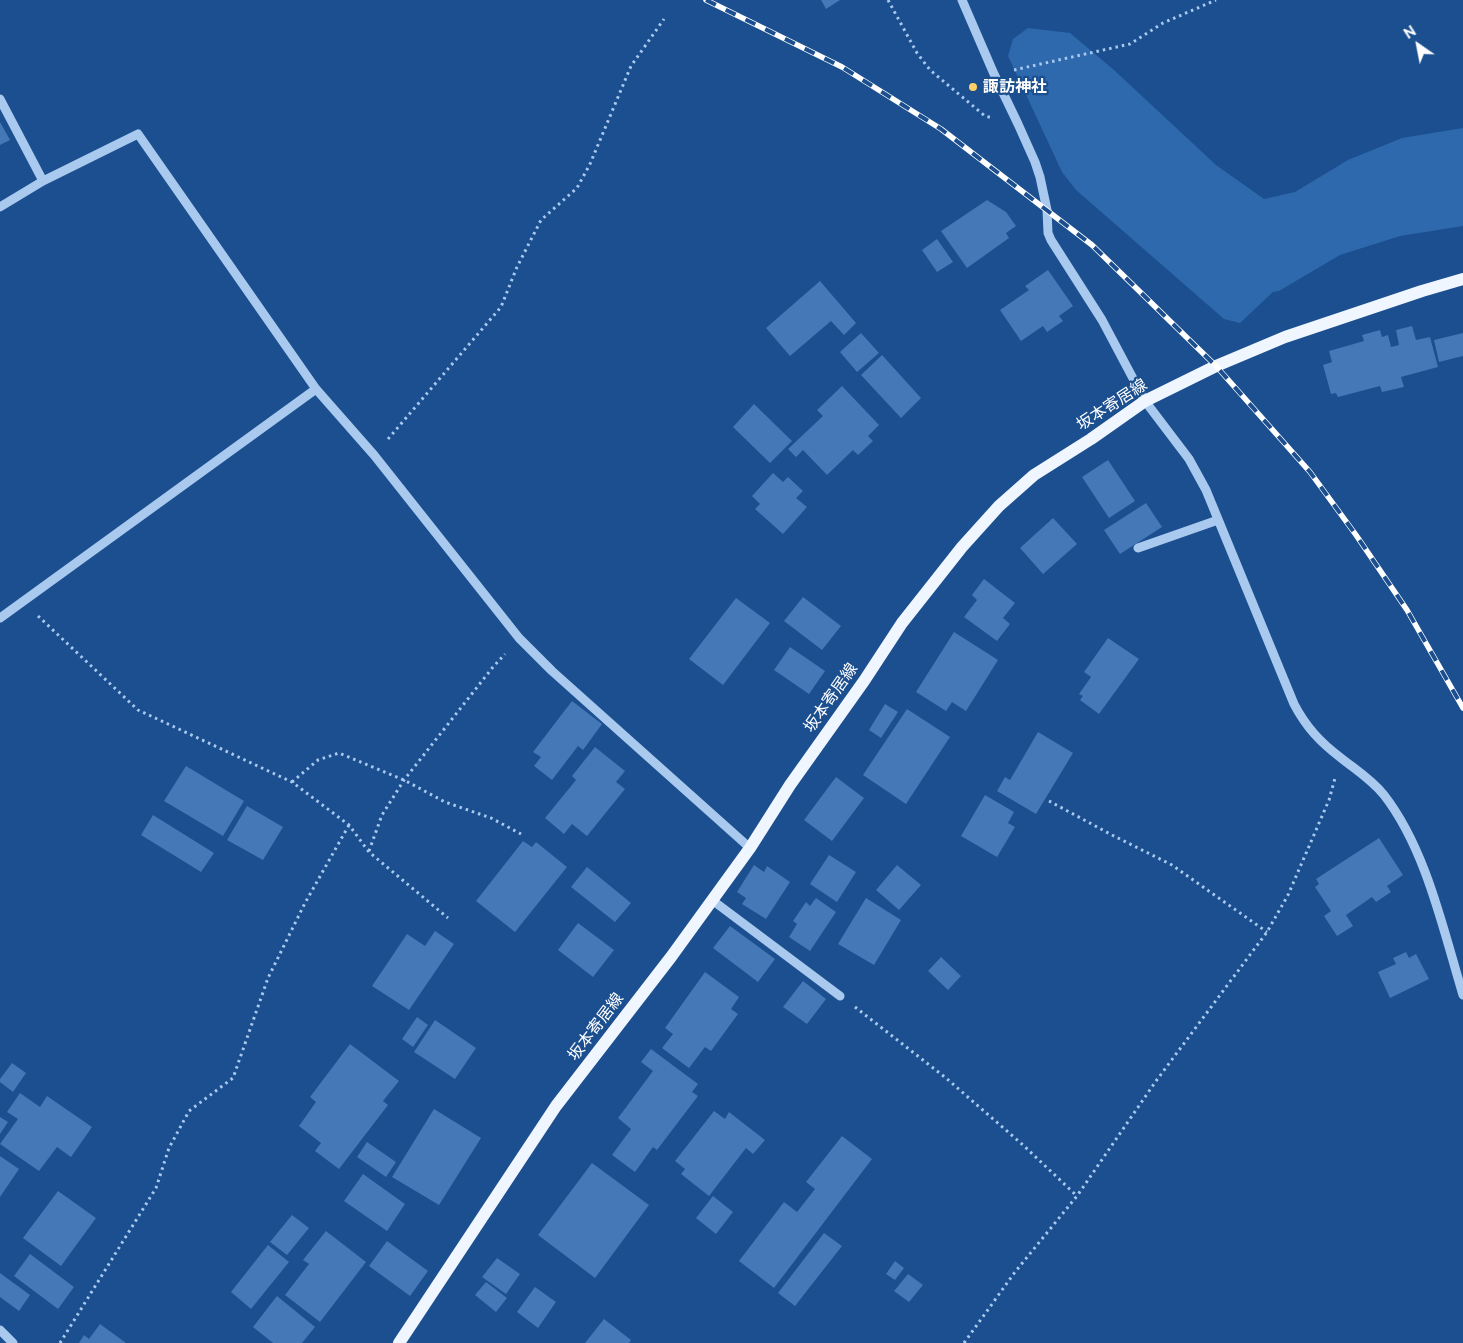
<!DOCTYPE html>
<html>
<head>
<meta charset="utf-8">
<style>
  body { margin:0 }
  #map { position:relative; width:1463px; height:1343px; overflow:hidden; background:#1b4f8f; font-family:Raleway,sans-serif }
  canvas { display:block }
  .north { position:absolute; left:1393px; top:20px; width:50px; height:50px; -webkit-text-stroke:4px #1b4f8f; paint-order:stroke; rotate:327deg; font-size:14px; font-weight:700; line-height:20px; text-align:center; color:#fff }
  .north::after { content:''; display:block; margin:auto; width:18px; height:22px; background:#fff; clip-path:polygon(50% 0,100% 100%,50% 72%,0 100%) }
</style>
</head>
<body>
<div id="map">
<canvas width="1463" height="1343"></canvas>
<div class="north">N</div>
</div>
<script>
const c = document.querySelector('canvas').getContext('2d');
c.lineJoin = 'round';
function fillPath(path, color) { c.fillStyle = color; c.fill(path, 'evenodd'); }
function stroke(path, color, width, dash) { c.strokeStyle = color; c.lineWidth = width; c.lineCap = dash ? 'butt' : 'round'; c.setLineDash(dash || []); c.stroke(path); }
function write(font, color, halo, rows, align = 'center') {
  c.font = font + ' Raleway,"Noto Sans JP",sans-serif'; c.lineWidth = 4.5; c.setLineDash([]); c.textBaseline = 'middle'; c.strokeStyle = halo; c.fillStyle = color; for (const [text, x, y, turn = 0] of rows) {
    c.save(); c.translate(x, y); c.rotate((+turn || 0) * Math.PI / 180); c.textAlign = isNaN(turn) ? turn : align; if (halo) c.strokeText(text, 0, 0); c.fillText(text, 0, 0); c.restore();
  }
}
fillPath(new Path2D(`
  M1028,28L1070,33L1114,70L1216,165L1264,199L1295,192L1348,160L1402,138L1463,128V226L1400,236L1340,255L1279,291L1273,292L1240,323L1224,319L1076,190L1062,172L1008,56L1013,39Z`), '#2e69ad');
fillPath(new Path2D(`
  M821,0H840L826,9Z
  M0,122L10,140L0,145Z
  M987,200L1006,212L1016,226L1006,233L1009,238L967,268L941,231Z
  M937,239L953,262L937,272L922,250Z
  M1048,270L1073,306L1059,316L1063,321L1047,332L1043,326L1021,341L1000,310L1029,290L1025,286Z
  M820,281L856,323L844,335L831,321L790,356L766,328Z
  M1412,326L1416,340L1430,337L1438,367L1401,377L1404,387L1382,392L1380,386L1338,397L1336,393L1331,394L1323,365L1332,362L1329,351L1364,341L1362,335L1380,330L1382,337L1388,335L1391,347L1399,345L1396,330Z
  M861,333L879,353L857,372L840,352Z
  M1463,333V356L1439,362L1434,340Z
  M882,355L921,398L901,418L861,375Z
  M842,386L879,425L868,436L873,441L858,455L853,450L827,475L803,450L796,457L788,449L823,416L817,410Z
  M754,404L792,441L770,463L733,427Z
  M1108,460L1135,501L1109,518L1082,477Z
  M773,473L783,482L788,477L803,491L796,498L807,507L783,534L755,509L760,504L752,496Z
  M1146,503L1162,527L1120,554L1104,530Z
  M1053,518L1077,544L1043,574L1020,548Z
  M984,579L1015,603L1003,618L1010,624L997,641L964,617L977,600L972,595Z
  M803,597L841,626L822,650L784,621Z
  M736,598L770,623L723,685L689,659Z
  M954,632L998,660L966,711L952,702L946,711L916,692Z
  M1108,638L1139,659L1099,714L1080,700L1083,696L1079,694L1091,677L1084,672Z
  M790,647L825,671L809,694L774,670Z
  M572,701L602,724L583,750L578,746L552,780L534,766L541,757L533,752Z
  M885,704L898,712L881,738L869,730Z
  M907,709L950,737L906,804L863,775Z
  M1038,732L1073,753L1036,814L997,791L1005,777L1010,780Z
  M595,747L625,771L616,782L625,789L587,836L572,824L564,834L545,818L576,780L572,776Z
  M186,766L244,801L223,836L164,801Z
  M836,777L864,798L832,841L804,820Z
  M985,795L1014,812L1008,823L1015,827L997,857L961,836Z
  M247,806L283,827L263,860L227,840Z
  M153,815L214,853L201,872L141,835Z
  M1379,838L1403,875L1387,886L1391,892L1376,902L1372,897L1346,915L1353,926L1337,936L1324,916L1331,911L1315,887L1319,884L1316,879Z
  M523,841L532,847L536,842L567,867L515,932L476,901Z
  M829,855L856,872L837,902L810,884Z
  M754,865L764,872L767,866L790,882L766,919L742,904L746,898L737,892Z
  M897,865L921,885L899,910L876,890Z
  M587,867L631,903L615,922L571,887Z
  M816,898L836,912L810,951L789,937L797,924L793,921L806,902L810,906Z
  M866,898L901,920L874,965L838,944Z
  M578,923L614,950L593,977L558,950Z
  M730,926L775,959L758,982L713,948Z
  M435,931L454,944L409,1010L372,986L407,934L425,946Z
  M1406,952L1409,958L1416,954L1429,979L1390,998L1378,972L1396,964L1393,958Z
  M941,957L961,976L948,990L928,971Z
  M705,972L739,997L731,1009L738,1014L711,1051L705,1047L689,1068L662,1048L673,1034L665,1028Z
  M803,981L826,999L807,1024L783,1007Z
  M417,1017L428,1025L413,1047L402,1039Z
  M435,1020L476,1048L455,1079L414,1052Z
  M350,1044L399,1081L383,1101L388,1105L339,1169L315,1151L321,1143L299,1126L316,1102L310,1097Z
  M651,1049L698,1084L692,1092L698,1096L657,1150L653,1147L635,1172L612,1155L631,1129L618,1118L653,1071L641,1062Z
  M12,1063L26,1073L13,1092L0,1082V1079Z
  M20,1093L40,1107L47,1096L92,1127L71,1157L57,1147L39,1171L0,1144L18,1119L7,1112Z
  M434,1109L481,1138L439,1205L392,1177Z
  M714,1111L725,1119L729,1112L765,1140L753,1154L746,1148L709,1196L681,1174L685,1169L675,1161Z
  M0,1117L8,1122L0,1134Z
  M842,1136L872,1159L774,1288L739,1261L784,1202L797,1212L815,1189L806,1182Z
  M367,1142L396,1162L386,1177L357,1157Z
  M0,1156L19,1169L0,1197Z
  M592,1163L649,1205L595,1278L538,1235Z
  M363,1174L405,1204L387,1231L344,1201Z
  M58,1191L96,1218L61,1266L23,1238Z
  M713,1196L733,1212L716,1234L696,1218Z
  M292,1215L309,1228L287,1255L270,1242Z
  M326,1231L366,1262L320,1322L285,1295L309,1264L303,1260Z
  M824,1233L842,1246L795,1306L778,1293Z
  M387,1241L428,1271L410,1296L369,1266Z
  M268,1245L289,1262L251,1309L231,1292Z
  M30,1254L74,1287L58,1309L14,1276Z
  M497,1258L520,1274L506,1294L482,1277Z
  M895,1261L904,1268L895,1280L886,1274Z
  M0,1273L30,1295L19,1311L0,1297Z
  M908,1274L923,1285L909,1302L894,1291Z
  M486,1282L507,1298L496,1312L475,1295Z
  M535,1287L556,1302L538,1328L517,1312Z
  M277,1296L315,1327L302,1343H273L253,1327Z
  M604,1319L631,1340L629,1343H585Z
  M100,1324L126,1343H79L84,1335L89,1339Z`), '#4478b7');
stroke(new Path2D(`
  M888,0L917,53L930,70L985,116L993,118
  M1014,70L1130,44L1163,23L1216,0
  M388,439L501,307L517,267L541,220L577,188L590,164L631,66L664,19
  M38,616L138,710L292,782L349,825L369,852L448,918
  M292,782L318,760L339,753L404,780L445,802L491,818L521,834
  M1049,801L1112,835L1172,865L1267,932
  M369,851L382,815L404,780L493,667L505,654
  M855,1007L946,1078L1023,1145L1077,1196
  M60,1343L156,1188L169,1148L189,1111L233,1078L268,978L305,903L349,825
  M964,1343L1015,1272L1077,1196L1156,1081L1267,932L1288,895L1329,800L1335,778`), '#a9c9ee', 3, [2.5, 4]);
stroke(new Path2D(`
  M962,0L994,74L1018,124L1035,162L1040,177L1047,210L1048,233L1051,240L1102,320L1145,401L1189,459L1206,490L1294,704C1306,727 1320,742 1341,758C1356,770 1371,779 1384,795C1426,849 1443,929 1463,995
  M0,99L43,181
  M0,207L43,181L138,134L316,389L374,455L519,638L552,671L750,848
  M1138,548L1218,520
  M0,618L316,389
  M712,900L840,996
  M0,1330L13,1343`), '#a9c9ee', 9);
stroke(new Path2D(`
  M399,1343L556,1106L671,957L750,848L790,785L864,681L902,623L962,547L999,506L1034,475L1091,439L1145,401L1216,366L1285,337L1422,291L1463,279`), '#f0f6ff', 12);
const rail = new Path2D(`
  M706,0L842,67L941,129L1092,245L1216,366L1310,472L1356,535L1407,610L1463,708`);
stroke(rail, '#fff', 5.5);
stroke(rail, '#1b4f8f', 4, [11]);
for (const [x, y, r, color] of [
  [973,87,5,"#ffd166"]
]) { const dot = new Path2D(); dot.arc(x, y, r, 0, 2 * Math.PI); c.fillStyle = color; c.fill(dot); stroke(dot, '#1b4f8f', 2); }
write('bold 16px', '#fff', '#1b4f8f', [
  ["諏訪神社",983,87]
], 'left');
write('16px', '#fff', '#1b4f8f', [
  ["坂本寄居線",1112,405,-33],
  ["坂本寄居線",831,698,-55],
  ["坂本寄居線",596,1027,-53]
]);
</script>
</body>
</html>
